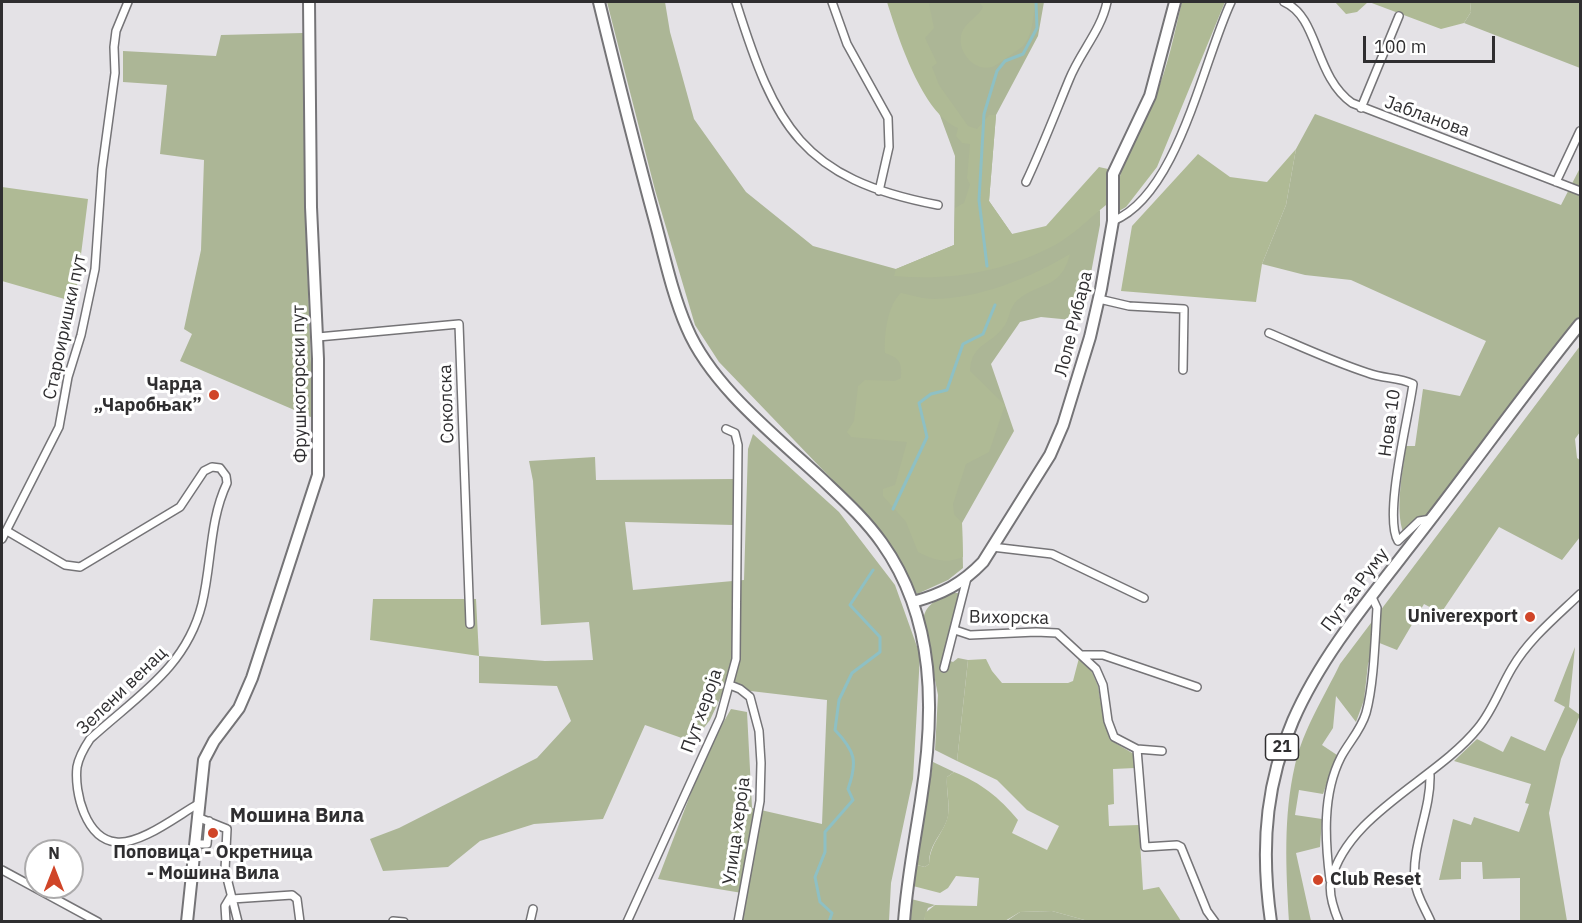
<!DOCTYPE html>
<html>
<head>
<meta charset="utf-8">
<style>
  body { margin:0 }
  #map { position:relative; width:1582px; height:923px; overflow:hidden; background:#e4e2e6; font-family:"IBM Plex Sans",sans-serif }
  canvas { display:block }
  .frame { position:absolute; inset:0; border:3px solid #2f2e30; pointer-events:none }
  .north { position:absolute; left:24px; top:839px; width:60px; height:60px; box-sizing:border-box; background:#fff; border:2px solid #acabac; border-radius:50%; rotate:0deg; font-size:16px; font-weight:700; line-height:24px; text-align:center; color:#2f2e30 }
  .north::after { content:''; display:block; margin:auto; width:21px; height:27px; background:#d04528; clip-path:polygon(50% 0,100% 100%,50% 72%,0 100%) }
  .scale { position:absolute; left:1363px; top:36px; width:132px; height:27px; box-sizing:border-box; border:3px solid #2f2e30; border-top:0; padding-left:8px; font-size:18px; line-height:21px; white-space:nowrap; color:#2f2e30; -webkit-text-stroke:4px #fff; paint-order:stroke }
</style>
</head>
<body>
<div id="map">
<canvas width="1582" height="923"></canvas>
<div class="frame"></div>
<div class="north">N</div>
<div class="scale">100 m</div>
</div>
<script>
const c = document.querySelector('canvas').getContext('2d');
c.lineJoin = 'round';
function fillPath(path, color) { c.fillStyle = color; c.fill(path, 'evenodd'); }
function stroke(path, color, width, dash) { c.strokeStyle = color; c.lineWidth = width; c.lineCap = dash ? 'butt' : 'round'; c.setLineDash(dash || []); c.stroke(path); }
function write(font, color, halo, rows, align = 'center') {
  c.font = font + ' "IBM Plex Sans",sans-serif'; c.lineWidth = 6; c.setLineDash([]); c.textBaseline = 'middle'; c.strokeStyle = halo; c.fillStyle = color; for (const [text, x, y, turn = 0] of rows) {
    c.save(); c.translate(x, y); c.rotate((+turn || 0) * Math.PI / 180); c.textAlign = isNaN(turn) ? turn : align; if (halo) c.strokeText(text, 0, 0); c.fillText(text, 0, 0); c.restore();
  }
}
fillPath(new Path2D(`
  M607,2H665L670,32L694,119L746,192L813,246L896,269L954,245L955,156L898,2H1044L1038,36L996,115L989,201L1012,234L1053,232L1100,210V225L1082,321L1041,317L1020,322L991,364L1014,431L962,523L963,568L948,580L917,594L898,559L869,518L719,362L695,325L655,190Z
  M1470,2H1580V68L1464,23L1471,12Z
  M303,33L305,205L313,418L180,361L192,334L184,329L201,250L204,160L160,154L167,85L123,82V51L216,56L221,35Z
  M1315,114L1561,205L1580,168V319L1410,543C1391,526 1403,470 1406,446H1415L1423,389L1460,396L1486,341L1351,280L1305,275L1262,264L1286,205L1296,149Z
  M1580,346V432L1575,439L1577,458L1580,460V537L1562,560L1499,527L1441,613L1424,604L1397,650L1377,642L1368,664L1364,700L1356,722L1336,696L1333,728L1322,745L1337,755L1323,794L1299,790L1295,815L1322,819L1320,847L1296,853L1311,921L1289,922C1286,869 1283,817 1295,765C1303,730 1324,697 1340,664Z
  M753,434L839,512L895,585L920,655L913,779L891,883L889,921H736L742,893L658,879L707,751L731,709L747,712L752,808L822,824L827,700L725,688L710,720L693,742L645,725L603,819L534,824L480,841L448,867L383,871L370,839L399,828L537,758L571,721L557,686L479,683V656L545,661L593,660L589,622L541,625L533,481L529,461L595,457L596,480L734,479L733,525L625,522L633,590L744,580L748,449Z
  M954,593H960L945,659L953,662L958,658L968,660L957,761L935,750L938,695L923,620C926,602 939,599 954,593Z
  M1575,647L1569,707L1580,715L1561,759L1549,813L1567,921H1520V878L1483,879L1482,862H1461V879L1439,880L1453,819L1471,825L1474,817L1519,832L1529,804L1525,803L1531,784L1454,761L1477,739L1503,752L1511,736L1545,751L1565,707L1554,701Z
  M933,762L954,772L947,777C946,790 950,804 948,816C944,834 929,842 929,864L925,867L917,865Z
  M911,899L935,905L928,908L924,920L927,921L910,922Z
  M1052,911L1088,921L1005,922L1020,912Z`), '#acb696');
fillPath(new Path2D(`
  M887,2H931L929,4L934,28L925,38L937,63L932,67L939,85L968,126L977,129L989,115H996L989,201L1012,234L1046,226L1099,167L1108,169L1106,205C1090,218 1073,235 1055,245C1004,272 951,281 894,276L896,269L954,245L955,208L964,203L970,185L967,178L970,144L962,143L956,136L958,128C922,113 898,37 887,2Z
  M979,2H1037C1031,17 1035,32 1023,46C1019,49 996,66 992,67C974,72 958,52 961,36C963,23 978,18 983,7Z
  M1182,2H1225L1157,167L1126,207L1119,211C1113,164 1136,140 1154,99C1168,68 1174,34 1182,2Z
  M1335,2H1368L1357,12L1346,14Z
  M1369,2H1470L1471,12L1464,23L1441,29Z
  M1296,149L1286,205L1262,264L1256,302L1121,291L1132,226L1198,154L1230,177L1267,182Z
  M2,187L88,199L75,302L2,281Z
  M1070,254C1061,288 1044,281 1020,298C1009,306 1011,315 1005,325C992,345 971,343 970,371L1005,405L989,452L966,464L953,504L954,514L962,523L963,557C946,564 934,560 918,552L906,522L883,496V489L895,485L907,442L851,437L847,432L854,421L858,386L865,380L895,381L901,378C902,363 900,358 885,353C884,335 887,306 901,293C911,295 923,299 933,299C979,299 1032,277 1070,254Z
  M373,599H476L479,656L370,640Z
  M1079,658L1092,672L1098,686L1104,722L1110,740L1134,754L1135,768L1113,769L1114,804L1108,805L1109,826L1139,825L1143,890L1159,887L1181,921H1088L1052,911L1020,912L1005,921L924,920L925,913L935,905L977,906L979,878L956,876L948,888L940,893L913,886L917,865L925,867L929,864C930,842 944,834 948,815C950,803 946,790 947,777L954,772C981,783 999,797 1018,820L1012,833L1047,850L1059,826L1027,810L997,780L957,761L968,660L986,659L992,671L1002,683H1068L1073,681Z`), '#afba95');
stroke(new Path2D(`
  M987,266L979,200L984,114L997,71L1005,61L1023,54L1037,28L1036,2
  M893,509L927,437L919,403L931,394L947,390L963,344L983,334L995,305
  M829,922L832,913L820,902L815,877L825,852V832L853,800L848,789C858,761 855,751 835,730L839,700L852,673L880,652V637L850,605L873,570`), '#8ec0c4', 3);
const street = new Path2D(`
  M736,2C775,126 801,179 938,205
  M832,2L847,44L888,118L889,147L879,191
  M1284,2C1319,17 1314,76 1352,103L1580,191
  M1361,108L1399,16
  M1026,182C1042,148 1055,114 1069,80C1080,52 1101,31 1107,2
  M1556,182L1580,131
  M1113,221C1178,195 1203,61 1231,2
  M1099,299L1129,306L1184,309L1183,370
  M1269,333C1302,347 1334,362 1368,373C1384,379 1398,377 1413,384C1409,416 1383,516 1398,541L1419,521L1431,519
  M318,337L459,324L470,624
  M7,531L65,565L80,567L180,507L204,471L212,467L220,468L226,476L227,483C209,521 212,563 202,604C186,668 137,696 90,739C84,748 79,756 77,767C74,793 86,839 116,842C140,845 177,816 198,804
  M2,539L59,427L68,377L81,335L95,269L102,169L115,73L114,47L116,31L128,2
  M992,547L1052,554L1144,598
  M955,630L970,635L1036,632L1057,633L1096,669L1103,685L1108,721L1114,737L1137,749L1162,751
  M1082,655H1103L1197,687
  M944,668L967,578
  M730,685L740,689L750,697L759,731L761,763L760,801L738,922
  M1137,749L1145,847L1177,845L1181,847L1207,911L1215,922
  M1430,775C1431,811 1411,846 1415,882C1416,895 1426,910 1431,922
  M197,817L227,829L225,870L238,922
  M194,844H207L209,821
  M2,870L98,922
  M1330,880C1325,841 1322,794 1341,757C1349,742 1361,730 1366,713C1374,684 1375,639 1377,608L1371,595
  M232,899L292,895L297,899L300,922
  M393,921L404,922
  M226,922L225,906L231,896
  M530,922L533,909
  M627,922L720,718L736,659L738,445L735,433L726,429
  M1339,922C1334,910 1328,894 1331,881C1347,814 1436,780 1478,728C1493,710 1500,688 1512,668C1529,639 1556,617 1580,594`);
const secondary = new Path2D(`
  M599,2C617,76 636,151 656,225C665,259 673,296 687,328C712,387 777,437 823,480C844,500 865,519 882,543C936,619 935,712 921,800C915,840 907,880 904,922
  M913,602C942,594 962,584 983,562L1050,455L1063,425L1090,337L1101,289L1113,221V174L1150,96L1175,2
  M187,922L204,760L214,741L239,708L252,678L318,475V359L311,207L309,2`);
const primary = new Path2D(`
  M1271,922C1244,736 1327,655 1431,519C1481,454 1529,387 1580,324`);
stroke(street, '#757477', 10);
stroke(secondary, '#757477', 14);
stroke(primary, '#757477', 14);
stroke(street, '#fff', 7);
stroke(secondary, '#fff', 10);
stroke(primary, '#fff', 10);
for (const [x, y, r, color] of [
  [214,395,6,"#d04528"],
  [1530,617,6,"#d04528"],
  [213,833,6,"#d04528"],
  [1318,880,6,"#d04528"]
]) { const dot = new Path2D(); dot.arc(x, y, r, 0, 2 * Math.PI); c.fillStyle = color; c.fill(dot); stroke(dot, '#fff', 2); }
for (const [x, y, w] of [
  [1282,747,33]
]) { const box = new Path2D(); box.roundRect(x - w / 2, y - 13, w, 26, 4.5); c.fillStyle = '#fff'; c.fill(box); stroke(box, '#2f2e30', 1.5); }
write('bold 16px', '#2f2e30', null, [
  ["21",1282,747]
]);
write('18px', '#2f2e30', '#fff', [
  ["Јабланова",1427,117,20],
  ["Лоле Рибара",1074,324,-76],
  ["Староиришки пут",65,327,-78],
  ["Фрушкогорски пут",300,384,-91],
  ["Соколска",447,404,-92],
  ["Нова 10",1390,423,-82],
  ["Пут за Руму",1355,590,-53],
  ["Вихорска",1009,618,1],
  ["Зелени венац",122,691,-44],
  ["Пут хероја",702,711,-70],
  ["Улица хероја",737,831,-82]
]);
write('bold 18px', '#2f2e30', '#fff', [
  ["Чарда",202,385],
  ["„Чаробњак”",202,406],
  ["Univerexport",1518,617],
  ["Поповица - Окретница",213,853,"center"],
  ["- Мошина Вила",213,874,"center"],
  ["Club Reset",1330,880,"left"]
], 'right');
write('bold 20px', '#2f2e30', '#fff', [
  ["Мошина Вила",297,816]
]);
</script>
</body>
</html>
